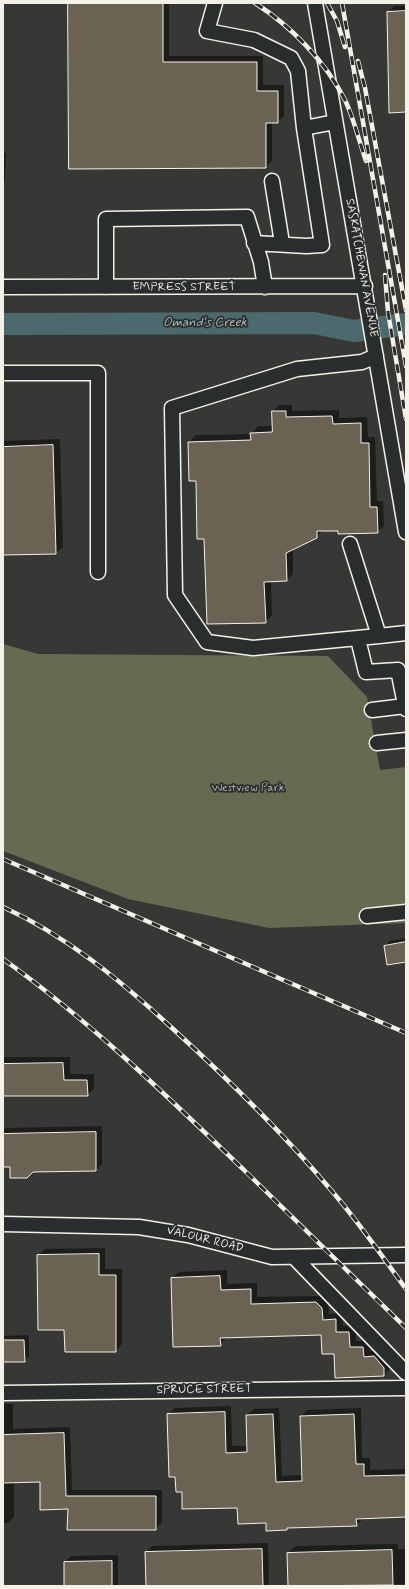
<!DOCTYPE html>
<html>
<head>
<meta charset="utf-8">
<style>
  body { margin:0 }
  #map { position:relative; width:409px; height:1589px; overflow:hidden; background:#373835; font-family:Mynerve,sans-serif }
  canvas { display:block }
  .frame { position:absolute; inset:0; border:4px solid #f4f1e8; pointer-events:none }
</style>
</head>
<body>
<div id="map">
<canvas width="409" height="1589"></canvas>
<div class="frame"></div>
</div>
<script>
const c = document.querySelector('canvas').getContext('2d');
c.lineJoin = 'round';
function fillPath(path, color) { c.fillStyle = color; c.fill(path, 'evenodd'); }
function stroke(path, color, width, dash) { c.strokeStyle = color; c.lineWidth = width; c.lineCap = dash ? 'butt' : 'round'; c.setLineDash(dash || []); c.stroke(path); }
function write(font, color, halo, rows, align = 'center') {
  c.font = font + ' Mynerve,sans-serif'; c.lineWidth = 3.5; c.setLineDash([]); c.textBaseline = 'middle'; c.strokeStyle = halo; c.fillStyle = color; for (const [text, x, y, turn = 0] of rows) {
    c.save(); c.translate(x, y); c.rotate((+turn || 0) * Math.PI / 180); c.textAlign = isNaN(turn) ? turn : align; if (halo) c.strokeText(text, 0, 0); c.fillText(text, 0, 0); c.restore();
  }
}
fillPath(new Path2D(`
  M3,644L38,654L328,656L367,697L380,770L406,767V923L269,928L128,899L3,851Z`), '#646b51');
fillPath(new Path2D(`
  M69,3H169V56H263V85H284V116L277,122H272V161L266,167Z
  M394,6H406V111L388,12Z
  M3,153H6L5,181L3,183Z
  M279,405H292V411L339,410V418L367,417L368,437H375L377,501H383L384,526L377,532L323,530L316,537L293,549V574L287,580L271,581L272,615L265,622L205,538L189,442L196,435L252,434L258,426H273V411Z
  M60,439L63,547L56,553L3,554V441Z
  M406,938V961L385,946L390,941Z
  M3,1006H4L3,1040Z
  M3,1057H70V1074H94V1089L87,1095H3Z
  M102,1126V1164L96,1170L3,1166V1128Z
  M105,1248V1269H122V1344L116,1351L65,1329L38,1255L45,1249Z
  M227,1270V1284L257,1283V1297L322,1296L328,1301L329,1314L342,1313L343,1326H356V1341H370V1351L380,1350L390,1361V1369L384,1375L335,1353L322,1334L227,1337L220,1345L172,1278L179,1272Z
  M29,1335V1356L24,1361H3V1336Z
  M3,1404H13V1429L70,1427L72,1490H162V1522L156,1529L68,1508L41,1481L14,1482V1517L8,1523H3Z
  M231,1406L232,1446H248L247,1415L254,1409L279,1408L282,1476L303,1475L301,1416L307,1410L361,1408L362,1458H370V1470L406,1469V1516L363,1519L356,1525L288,1527L287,1529L266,1522L238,1507L183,1491L168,1415L175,1408Z
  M268,1543L269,1583L266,1586H147L146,1552L152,1546Z
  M398,1544V1549H406V1584L289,1586L288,1553L295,1546Z
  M118,1555V1586H65V1562L71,1556Z`), '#0007');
stroke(new Path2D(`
  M3,324L314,323L354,331L406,324`), '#4c6a6d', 22);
const building = new Path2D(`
  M68,3H163V62H257V91H278V123H266V168L69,169Z
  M406,11V112L389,113L387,12Z
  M272,411H286V417L332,416L333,424L361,423V443H369L370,507H377L378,533L338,534V531H317V538L286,553L287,581L264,582L266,623L207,624L204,539H197L196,481H189L188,442L251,440L250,433L272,432Z
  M53,445L56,554L3,555V447Z
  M406,942V962L387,965L384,946Z
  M63,1063L64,1080H87L88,1096H3V1064Z
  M96,1132V1171L33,1172L27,1178H10V1167H3V1134Z
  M99,1254V1275H116V1352H65L64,1330H38L37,1255Z
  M220,1276L221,1290L251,1289V1304L316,1302L322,1308L323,1320L336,1319V1332H349L350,1347H363L364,1357L374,1356L384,1368V1376L335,1378L334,1354H322L321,1335L220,1338L221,1346L173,1347L171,1278Z
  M3,1340H24L25,1362H3Z
  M225,1412L226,1453L247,1452L246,1415L273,1414L276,1482L302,1481L300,1416L354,1414L356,1464H364V1476L406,1475V1517L356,1519L357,1526L287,1528V1530L266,1531V1523L238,1524L237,1508L182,1509V1492H176L175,1477H169L167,1414Z
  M64,1433L66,1496H156V1530H67L68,1509L40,1510V1482L3,1483V1435Z
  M262,1549L263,1586H146L145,1552Z
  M392,1550L393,1585L288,1586L287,1553Z
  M112,1561V1586H64V1562Z`);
fillPath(building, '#6a6252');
stroke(building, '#f4f1e8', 1);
const minor = new Path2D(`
  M215,3L207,31L254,40L291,58L298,71L304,128L322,245L306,246L254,243
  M315,3L406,532
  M304,128L335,122
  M272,181L282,243
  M3,287L365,286
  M106,287V219L247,217L261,262L265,287
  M376,356L362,362L297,369L172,408L175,595L207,642L253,648L379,636
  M3,373H98V572
  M350,544L379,636L406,633
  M358,639L366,672L398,670L406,709
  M372,710L405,706
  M377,743L406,740
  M367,916L406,912
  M3,1224L139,1227L188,1235L272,1257L406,1255
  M294,1257L406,1373
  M3,1393L406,1388`);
stroke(minor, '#f4f1e8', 17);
stroke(minor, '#2a2d2e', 14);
const rail = new Path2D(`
  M255,3C292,27 325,61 345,100C354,119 359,141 366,161
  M327,3L337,21L345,47
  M342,3L406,366
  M358,61L365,88L406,310
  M385,275L388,312L406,419
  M3,859L406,1033
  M3,907C67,936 121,981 172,1028C228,1079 282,1132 331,1190C358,1221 382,1256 406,1289
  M3,959C90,1021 167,1096 244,1170C298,1223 352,1276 406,1328`);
stroke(rail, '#f4f1e8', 4.5);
stroke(rail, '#2a2d2e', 3, [9]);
write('12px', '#f4f1e8', '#2a2d2e', [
  ["SASKATCHEWAN AVENUE",361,268,80],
  ["EMPRESS STREET",184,287],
  ["VALOUR ROAD",205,1240,14],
  ["SPRUCE STREET",204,1390,-1]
]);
write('12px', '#b3b5a4', '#2a2d2e', [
  ["Westview Park",248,788]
]);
write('italic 13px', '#b1bbb7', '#2a2d2e', [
  ["Omand's Creek",205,323]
]);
</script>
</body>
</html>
